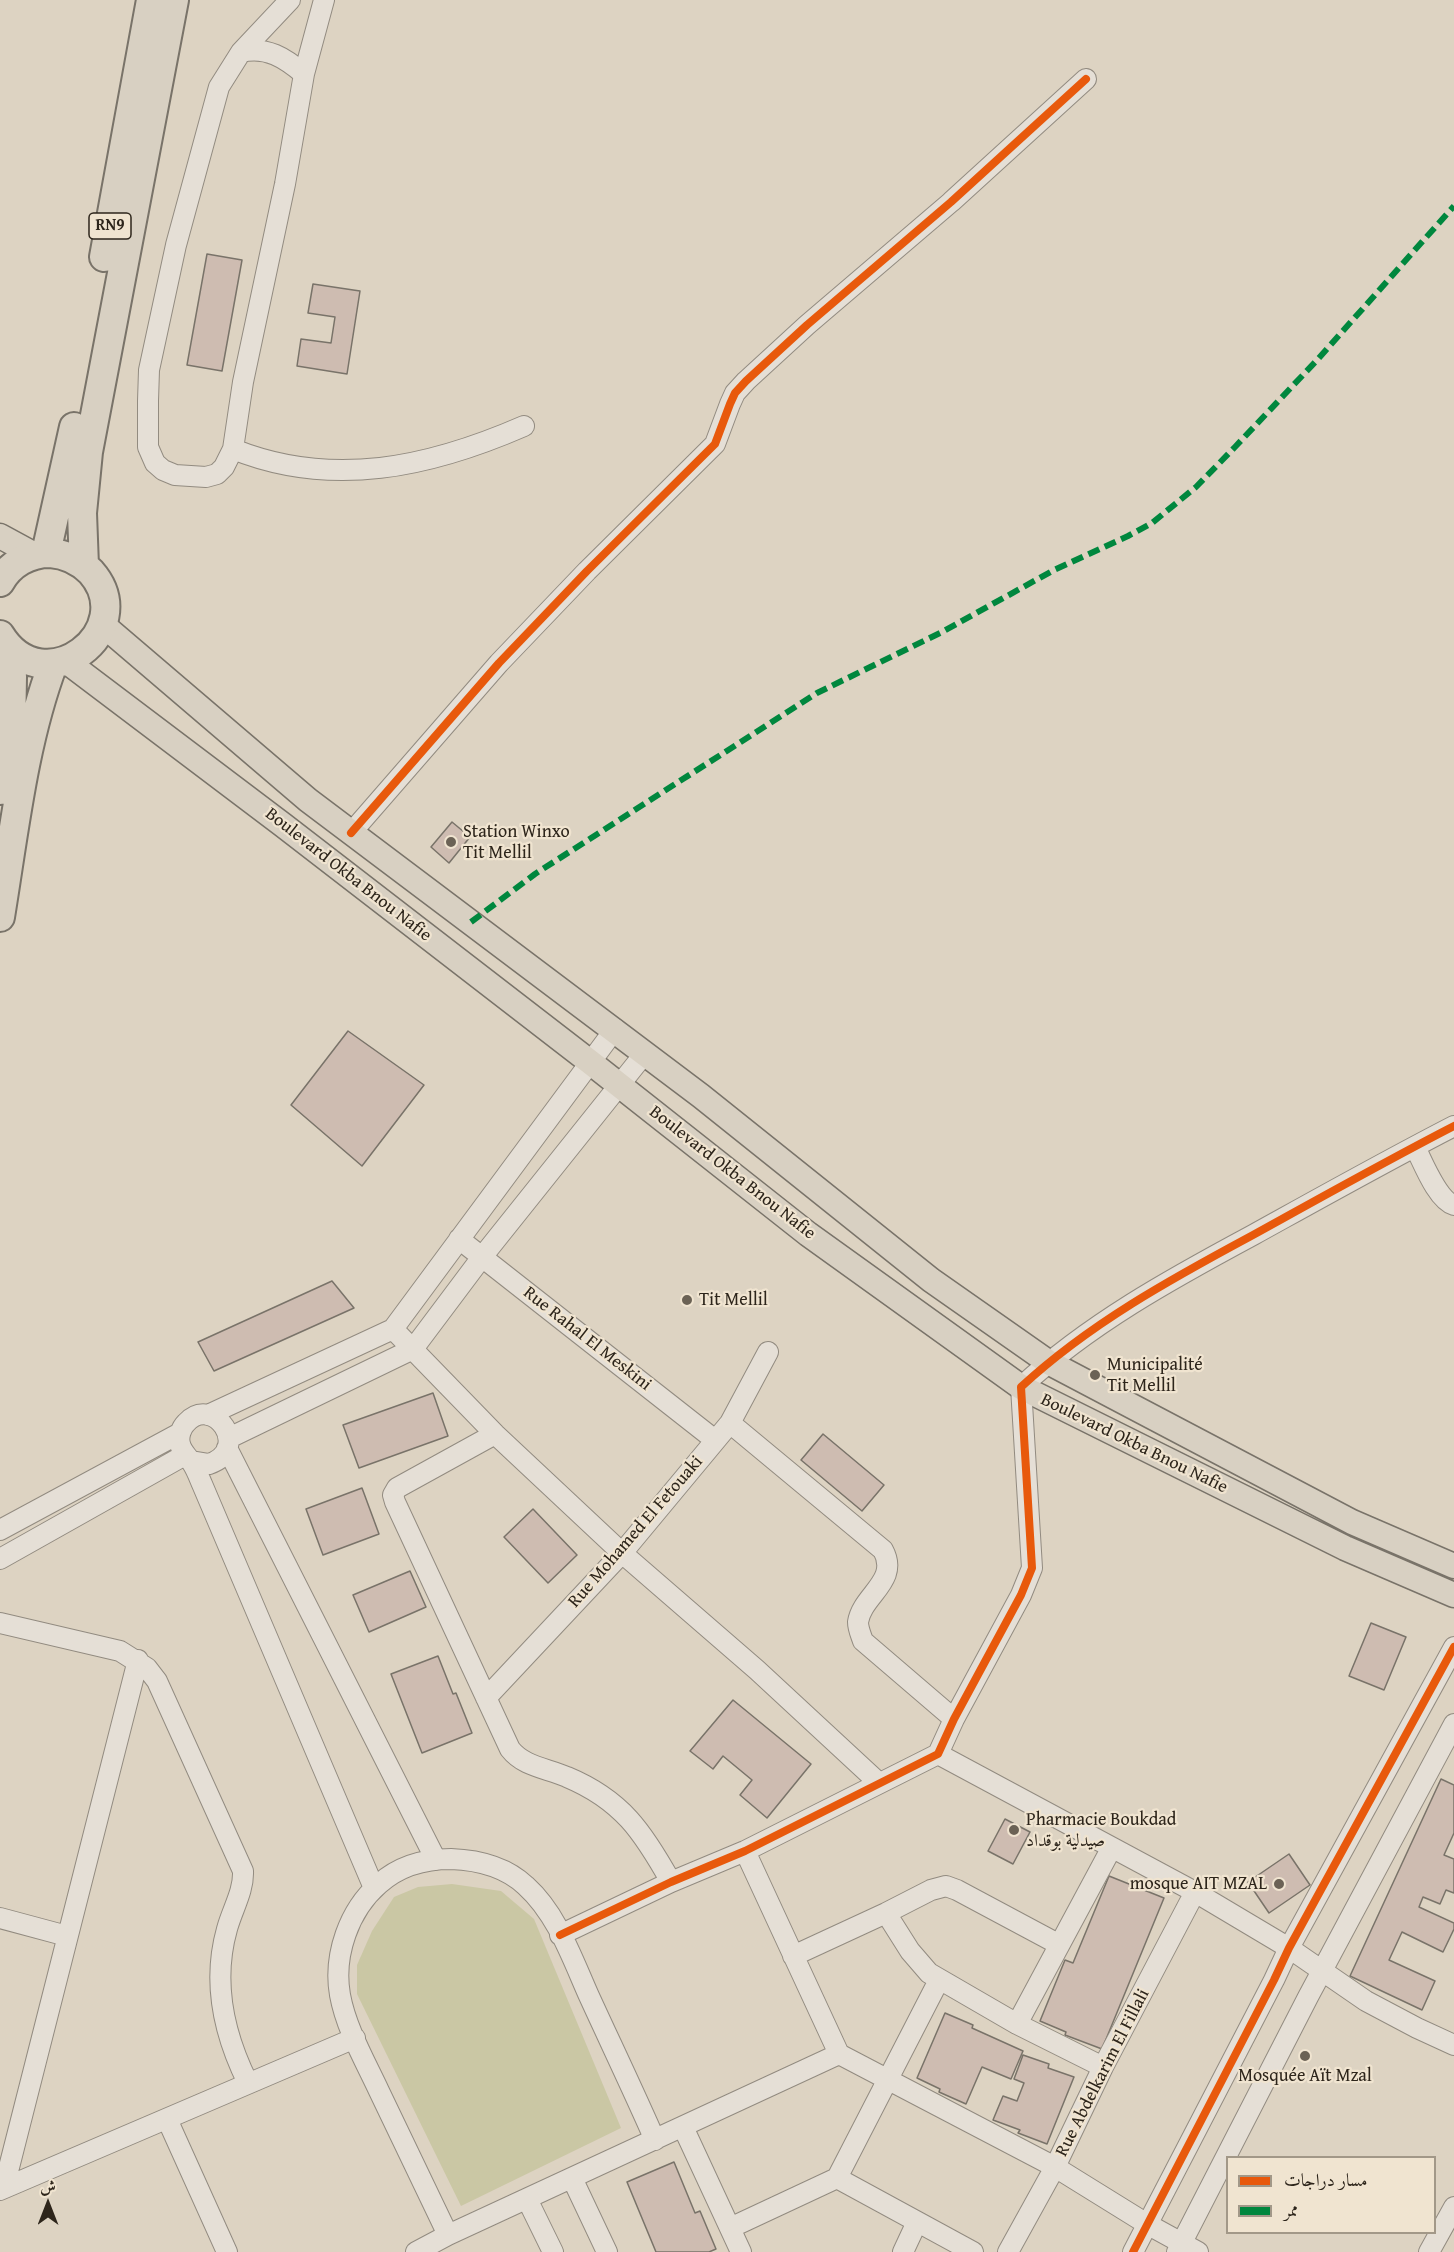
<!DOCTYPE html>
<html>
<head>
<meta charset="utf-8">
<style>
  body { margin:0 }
  #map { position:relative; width:1454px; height:2252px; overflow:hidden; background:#ddd3c2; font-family:"Gentium Book Plus",Amiri,serif }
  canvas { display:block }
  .legend { position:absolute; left:1226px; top:2156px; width:210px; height:78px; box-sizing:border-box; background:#f0e4d0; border:2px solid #a29888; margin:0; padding:8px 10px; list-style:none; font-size:18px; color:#2d251b }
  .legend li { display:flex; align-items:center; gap:12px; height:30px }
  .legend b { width:30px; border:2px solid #a29888 }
  .north { position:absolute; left:18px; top:2174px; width:60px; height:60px; -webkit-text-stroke:4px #f0e4d0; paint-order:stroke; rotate:0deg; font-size:16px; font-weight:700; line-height:24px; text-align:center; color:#2d251b }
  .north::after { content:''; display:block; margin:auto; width:21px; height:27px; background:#2d251b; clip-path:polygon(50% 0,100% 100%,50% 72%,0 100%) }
</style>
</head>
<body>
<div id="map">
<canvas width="1454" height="2252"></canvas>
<ul class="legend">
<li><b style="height:8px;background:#e8590c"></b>مسار دراجات</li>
<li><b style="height:8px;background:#00873e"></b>ممر</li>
</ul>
<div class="north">ش</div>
</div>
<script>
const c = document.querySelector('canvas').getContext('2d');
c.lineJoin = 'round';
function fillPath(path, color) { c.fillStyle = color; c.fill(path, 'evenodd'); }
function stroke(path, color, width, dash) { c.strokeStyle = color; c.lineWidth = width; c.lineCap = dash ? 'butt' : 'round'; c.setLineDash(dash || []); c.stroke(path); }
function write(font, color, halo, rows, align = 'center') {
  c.font = font + ' "Gentium Book Plus",Amiri,serif'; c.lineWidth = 4.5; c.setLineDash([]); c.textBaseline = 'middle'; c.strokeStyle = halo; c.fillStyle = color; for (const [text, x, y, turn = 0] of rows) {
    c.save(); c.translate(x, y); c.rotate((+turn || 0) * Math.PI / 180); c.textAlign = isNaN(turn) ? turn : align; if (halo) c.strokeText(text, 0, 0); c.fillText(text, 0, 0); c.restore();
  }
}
fillPath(new Path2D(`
  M452,1884L501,1891L534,1919L621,2128L461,2206L357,1994V1965L372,1931L394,1897L418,1887Z`), '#cac7a4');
const building = new Path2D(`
  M207,254L242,260L222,371L187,365Z
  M313,284L360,291L347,374L297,366L301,339L331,343L335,317L308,313Z
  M452,822L470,837L449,863L431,847Z
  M348,1031L424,1085L362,1166L291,1105Z
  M332,1281L354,1308L214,1371L198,1342Z
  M433,1393L448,1436L359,1468L343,1425Z
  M823,1434L884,1485L862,1511L801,1460Z
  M362,1488L379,1534L323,1555L306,1509Z
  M533,1509L577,1555L548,1583L504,1537Z
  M410,1571L426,1607L369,1632L353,1595Z
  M1371,1623L1406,1637L1384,1690L1349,1676Z
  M438,1656L453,1694L456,1693L472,1733L422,1753L391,1674Z
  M733,1700L811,1764L767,1818L740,1795L752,1780L723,1756L713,1769L690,1751Z
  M1441,1779L1454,1785V1833L1444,1855L1454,1859V1893L1446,1890L1440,1904L1423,1897L1419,1907L1454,1923V1929L1443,1952L1402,1932L1389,1960L1435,1981L1422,2010L1350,1976Z
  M1005,1819L1030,1832L1013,1864L988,1851Z
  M1289,1854L1310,1885L1269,1913L1248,1882Z
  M1109,1876L1164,1898L1102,2049L1065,2035L1066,2032L1040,2021L1065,1960L1073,1963Z
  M945,2013L973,2025L972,2028L1023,2051L1011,2079L982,2067L966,2104L939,2092L940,2089L917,2078Z
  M1023,2055L1049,2064L1048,2068L1074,2077L1047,2144L1018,2133L1020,2130L993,2120L1003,2096L1017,2101L1024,2083L1014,2079Z
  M674,2162L695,2213L700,2211L716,2249L709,2252H656L627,2182Z`);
fillPath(building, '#cebcb1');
stroke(building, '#797369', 1.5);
const minor = new Path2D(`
  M290,0L241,52L219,87L176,245L149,370L148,401V447L155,463L163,470L175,475L206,477L217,474L224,467L233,449L243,382L285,184L304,74L324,0
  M241,52C267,46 285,58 304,74
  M233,449C332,489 430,467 524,426
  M351,833L499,663L587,571L715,444L730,404L735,393L746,381L807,325L951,202L1086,79
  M1415,1147C1423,1162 1437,1200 1454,1205
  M459,1239L715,1440
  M393,1329L495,1434L622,1553L757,1670L879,1783
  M208,1415L393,1329L615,1029
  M730,1423L883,1550C900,1581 862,1595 858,1622C858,1629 861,1635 863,1641L954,1719
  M495,1434L397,1488L393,1495L395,1502L510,1749C524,1767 547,1768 567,1777C622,1800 643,1832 671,1882
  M229,1438L413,1349L482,1257L645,1053
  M227,1448L436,1860
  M191,1461L209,1464C253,1449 213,1393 186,1423C181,1428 178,1437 180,1444C182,1453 188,1456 192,1463C196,1469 199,1477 202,1484L374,1888
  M0,1530L180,1433
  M0,1559L185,1455
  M0,1623L120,1651L147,1668L157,1681L243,1871C244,1891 232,1910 227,1929C212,1982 224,2035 248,2083
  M486,1698L622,1553L730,1423L768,1352
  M938,1754L1195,1892L1289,1948L1366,2001L1417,2028L1454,2045
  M745,1851L839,2054
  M886,1913L910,1951L929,1973L1017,2024L1103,2067
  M0,1918L67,1936
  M560,1935L671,1882L745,1851L938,1754L954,1719L1021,1595L1032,1568L1021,1387C1089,1324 1171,1279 1253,1235C1320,1198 1386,1161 1454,1126
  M793,1956L886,1913L931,1890L946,1886L957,1890L1058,1944
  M1017,2024L1111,1849
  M839,2054L1055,2167L1147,2224L1198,2252
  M167,2119L227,2252
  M683,2127L741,2252
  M572,2178L607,2252
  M837,2178L973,2252
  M4,2187L138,1660
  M0,2190L355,2038
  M527,2199L553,2252
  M730,2228L837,2178L939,1980
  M448,2235C425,2187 402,2139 379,2091C365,2061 346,2028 340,1995C333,1955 349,1910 379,1884C399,1866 425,1859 451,1859C478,1860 506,1867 526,1886C557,1914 572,1958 589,1996C611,2044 634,2092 655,2140
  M416,2252L448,2235L839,2054
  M903,2252L917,2222
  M1008,2252L1055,2167L1103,2067L1195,1892
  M1133,2252L1274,1980L1289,1948L1454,1647
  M1177,2252L1308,1997L1454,1724
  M1429,2252L1454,2207`);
const major = new Path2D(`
  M0,536L35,555
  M102,624L308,800L701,1096L931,1280L1048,1362L1352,1522L1454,1566
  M66,661L283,825L590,1062L808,1234L1021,1387L1345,1548L1454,1595`);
const highway = new Path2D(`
  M104,257L151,0
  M46,553L74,427
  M84,566L82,513L88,452L174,0
  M0,582C10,564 29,553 50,553C65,554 80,561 91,572C142,630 44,706 0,635
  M0,790L11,735L12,677L10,648
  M0,917C14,832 23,744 53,664`);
stroke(minor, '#928b80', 22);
stroke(major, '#797369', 27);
stroke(highway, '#797369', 32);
stroke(minor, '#e5dfd6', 20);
stroke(major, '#d8d0c2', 24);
stroke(highway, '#d8d0c2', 28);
stroke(new Path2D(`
  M471,922L535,874L817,693L942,632L1054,570L1128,536L1152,523L1196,487L1235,447L1318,359L1454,206`), '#00873e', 6, [12, 6]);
stroke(new Path2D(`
  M351,833L499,663L587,571L715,444L730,404L735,393L746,381L807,325L951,202L1086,79
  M560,1935L671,1882L745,1851L938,1754L954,1719L1021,1595L1032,1568L1021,1387C1089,1324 1171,1279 1253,1235C1320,1198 1386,1161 1454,1126
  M1133,2252L1274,1980L1289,1948L1454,1647`), '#e8590c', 8);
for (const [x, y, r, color] of [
  [451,842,6,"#6b6255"],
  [687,1300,6,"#6b6255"],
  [1095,1375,6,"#6b6255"],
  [1014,1830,6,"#6b6255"],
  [1279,1884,6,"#6b6255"],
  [1305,2056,6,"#6b6255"]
]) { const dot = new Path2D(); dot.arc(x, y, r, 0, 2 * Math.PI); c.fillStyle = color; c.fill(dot); stroke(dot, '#f0e4d0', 2); }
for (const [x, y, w] of [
  [110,226,42]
]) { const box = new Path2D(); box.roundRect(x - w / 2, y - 13, w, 26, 4.5); c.fillStyle = '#f0e4d0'; c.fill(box); stroke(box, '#2d251b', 1.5); }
write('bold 16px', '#2d251b', null, [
  ["RN9",110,226]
]);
write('18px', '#2d251b', '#f0e4d0', [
  ["Station Winxo",463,832],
  ["Tit Mellil",463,853],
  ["Tit Mellil",699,1300],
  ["Municipalité",1107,1365],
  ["Tit Mellil",1107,1386],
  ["Pharmacie Boukdad",1026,1820],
  ["صيدلية بوقداد",1026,1841],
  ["mosque AIT MZAL",1267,1884,"right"],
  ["Mosquée Aït Mzal",1305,2076,"center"]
], 'left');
write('18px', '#2d251b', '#f0e4d0', [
  ["Boulevard Okba Bnou Nafie",348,875,38],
  ["Boulevard Okba Bnou Nafie",732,1173,38],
  ["Rue Rahal El Meskini",587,1339,38],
  ["Boulevard Okba Bnou Nafie",1134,1444,26],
  ["Rue Mohamed El Fetouaki",636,1532,-49],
  ["Rue Abdelkarim El Fillali",1103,2073,-63]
]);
</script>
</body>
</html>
